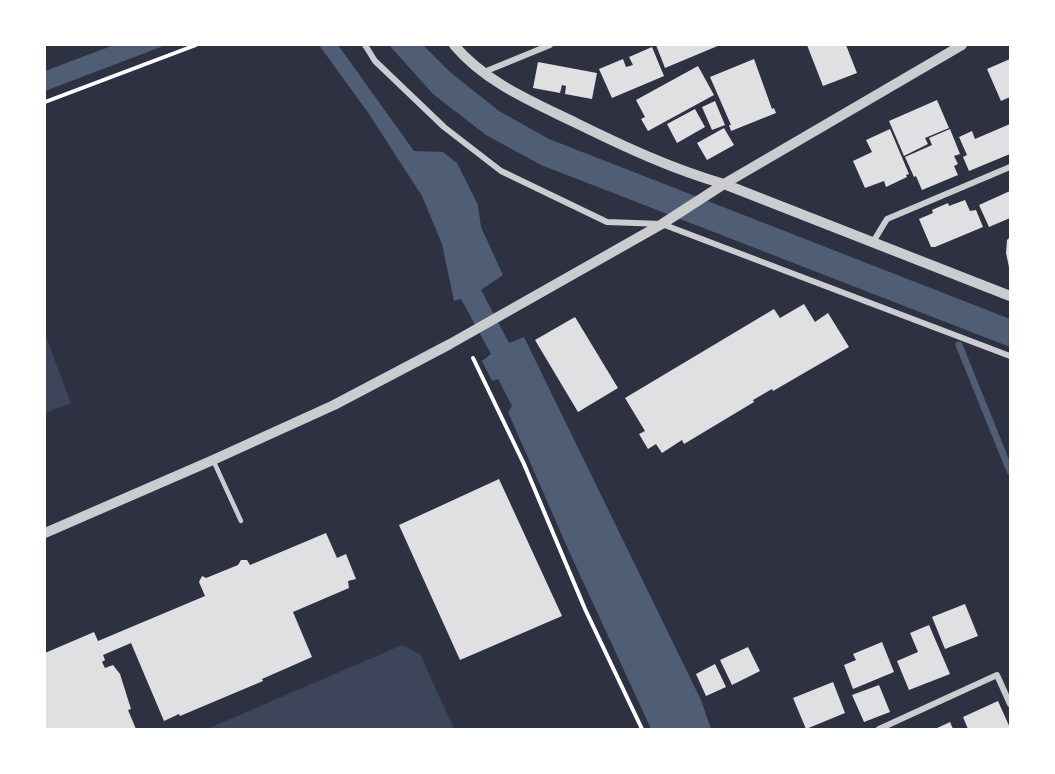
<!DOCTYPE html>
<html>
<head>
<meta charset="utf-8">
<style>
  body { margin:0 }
  #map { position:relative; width:1055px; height:774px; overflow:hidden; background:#2d3142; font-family:Signika,sans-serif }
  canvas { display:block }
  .frame { position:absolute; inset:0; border:46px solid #fff; pointer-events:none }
</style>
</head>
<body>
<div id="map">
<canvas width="1055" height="774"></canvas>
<div class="frame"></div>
</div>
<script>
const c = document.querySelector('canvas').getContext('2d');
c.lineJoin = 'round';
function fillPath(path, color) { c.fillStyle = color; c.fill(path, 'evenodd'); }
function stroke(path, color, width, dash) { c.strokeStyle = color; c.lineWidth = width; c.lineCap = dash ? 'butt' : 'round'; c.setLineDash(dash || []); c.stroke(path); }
fillPath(new Path2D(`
  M45,334L71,403L45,413Z
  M402,645L420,654L454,729H207Z`), '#3c4559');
fillPath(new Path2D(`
  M114,45H166L45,91V71Z
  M319,45H338L414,151L443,152L457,163L478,205L481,227L503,275L481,290L509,343L524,337L701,700L711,729H651L568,549L508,412L512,406L498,379L492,381L482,361L491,354L461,299L454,301L442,244L422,196L369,114Z
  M389,45H423L450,72L499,111L549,139L1010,319V347L541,165L486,135L433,94Z`), '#4f5d75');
stroke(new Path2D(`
  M959,345L1010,471`), '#4f5d75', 7);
fillPath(new Path2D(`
  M656,45H720L665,68Z
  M807,45H846L857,73L823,86Z
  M652,47L664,76L612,98L599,69L623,59L626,67L633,65L629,57Z
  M754,59L772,109L774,108L776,113L731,131L729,125H731L710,77Z
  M1010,59V97L1001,101L987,69Z
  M538,62L597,73L592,99L565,94L566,86L562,85L560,93L533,88Z
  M698,66L714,95L648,131L641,119L645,117L636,100Z
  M937,100L949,128L925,138L928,144L904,156L889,121Z
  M715,101L725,125L712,130L702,107Z
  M695,109L705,127L677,143L667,124Z
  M1010,124V154L969,171L963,157L967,155L959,137L972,131L975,139Z
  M724,128L734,145L707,160L697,143Z
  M890,129L909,174L906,175L907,177L886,187L884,181L865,188L853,161L872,152L866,140Z
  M950,129L960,154L954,156L958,164L954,166L958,175L922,190L916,176L914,177L905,157L932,145L929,138Z
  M1010,191V218L989,227L979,205Z
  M965,200L970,211L976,210L983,227L935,247H931L919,219L933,213L932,210L948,203L949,206Z
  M1010,237V272L1006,253L1007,240Z
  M804,304L815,322L828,313L849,347L773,391L772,389L753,400L754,402L684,444L682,440L662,453L656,444L648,449L639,434L645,431L625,398L774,309L780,318Z
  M575,317L618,388L578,412L535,340Z
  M499,479L562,616L460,660L399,525Z
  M326,533L337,558L346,554L356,579L348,581L349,588L293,612L312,657L262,679L263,681L180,716L179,714L164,721L131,643L103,655L105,660L102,662L105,668L113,665L120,674L131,709L128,710L136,729H45V653L94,632L98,641L205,596L199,582L202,576L206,578L238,565L241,560H247L250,565Z
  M965,604L978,636L945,649L932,617Z
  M929,625L950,674L909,690L897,661L918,652L910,633Z
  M882,642L894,672L853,689L844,665L856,660L853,654Z
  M748,647L760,671L732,685L720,660Z
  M715,664L726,687L706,696L696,674Z
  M833,682L845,713L806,729L793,698Z
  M879,685L890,712L864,722L852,695Z
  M998,701L1010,728L968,729L963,717Z
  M950,722L953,729H935Z`), '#e0e0e3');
stroke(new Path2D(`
  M45,102L196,45
  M473,358L524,464L585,609L642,729`), '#fff', 4);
stroke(new Path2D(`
  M213,460L241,521`), '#caccd0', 4.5);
stroke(new Path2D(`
  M365,45L375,61L444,127L501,171L607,222L662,224L1010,356
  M484,72L550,45
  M873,242L887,219L1010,167
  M879,729L997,675L1010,704`), '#caccd0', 6);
stroke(new Path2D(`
  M454,45C486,83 533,102 576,123C625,147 672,169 724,184L1010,296
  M45,533L213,460L334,405L450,344L662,224L724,184L962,45`), '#caccd0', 10);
</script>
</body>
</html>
